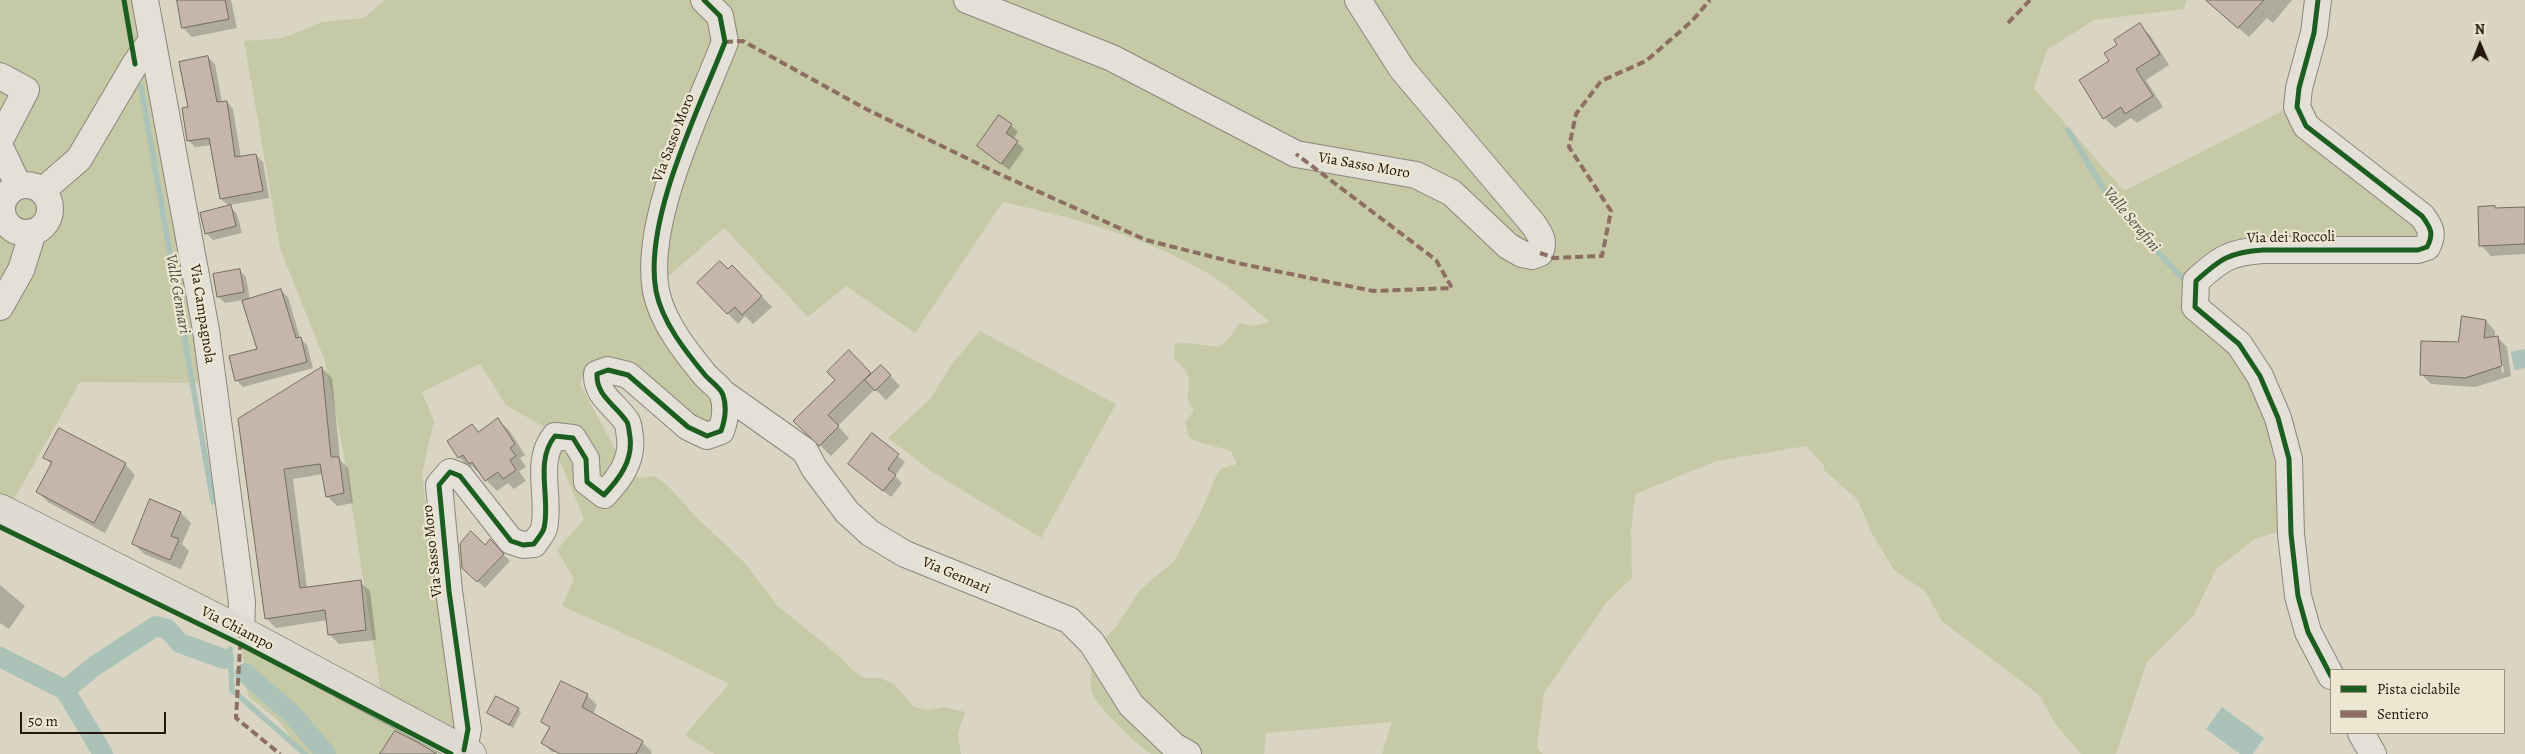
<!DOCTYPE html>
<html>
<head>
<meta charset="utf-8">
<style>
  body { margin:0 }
  #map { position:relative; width:2525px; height:754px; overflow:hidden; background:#dad5c3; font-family:Alegreya,serif }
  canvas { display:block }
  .legend { position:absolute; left:2330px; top:669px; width:175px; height:65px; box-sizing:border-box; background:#ede7d2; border:1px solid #9d9382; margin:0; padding:6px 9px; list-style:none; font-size:15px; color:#24160a }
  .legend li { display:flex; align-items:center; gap:10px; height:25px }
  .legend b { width:25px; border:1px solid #9d9382 }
  .north { position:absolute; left:2455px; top:20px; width:50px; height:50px; -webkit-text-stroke:4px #ede7d2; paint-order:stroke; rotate:359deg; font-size:14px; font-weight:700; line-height:20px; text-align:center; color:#24160a }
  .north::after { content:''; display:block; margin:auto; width:18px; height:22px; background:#24160a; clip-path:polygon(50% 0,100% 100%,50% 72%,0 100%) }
  .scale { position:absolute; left:20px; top:712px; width:146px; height:22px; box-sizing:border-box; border:2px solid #24160a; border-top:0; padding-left:6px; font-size:15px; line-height:18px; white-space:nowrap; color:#24160a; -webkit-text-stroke:4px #ede7d2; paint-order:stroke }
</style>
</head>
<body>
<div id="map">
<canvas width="2525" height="754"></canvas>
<ul class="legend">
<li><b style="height:6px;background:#1b5e20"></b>Pista ciclabile</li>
<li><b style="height:6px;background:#8d6e63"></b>Sentiero</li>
</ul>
<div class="north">N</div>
<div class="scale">50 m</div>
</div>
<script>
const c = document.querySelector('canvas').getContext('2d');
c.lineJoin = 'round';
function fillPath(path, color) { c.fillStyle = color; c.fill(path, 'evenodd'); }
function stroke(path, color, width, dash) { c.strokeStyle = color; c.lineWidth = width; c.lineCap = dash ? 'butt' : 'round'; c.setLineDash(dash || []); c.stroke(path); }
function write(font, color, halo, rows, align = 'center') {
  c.font = font + ' Alegreya,serif'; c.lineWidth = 4.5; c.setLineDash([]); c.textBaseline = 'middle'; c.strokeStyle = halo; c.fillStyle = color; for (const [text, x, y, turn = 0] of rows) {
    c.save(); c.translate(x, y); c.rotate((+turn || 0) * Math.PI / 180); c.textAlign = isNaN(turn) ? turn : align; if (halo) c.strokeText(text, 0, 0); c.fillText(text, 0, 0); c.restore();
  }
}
fillPath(new Path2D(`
  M0,0H136L208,383L80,382L13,501L0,494Z
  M385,0H2186L2184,9L2094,20L2047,50L2034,88L2124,191L2300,102L2443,241L2258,251L2189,295L2236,342L2263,411L2271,445L2286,529L2255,539L2216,569L2194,615L2147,662L2116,754H2081L2056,725L2039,695L1942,621L1925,591L1894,570L1871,532L1858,500L1824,470V466L1806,446L1716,461L1635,494L1631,532L1632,578L1606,603L1544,693L1537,748L1543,754H1382L1392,722L1266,733L1264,754H1151C1138,746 1097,707 1092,693C1089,685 1092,663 1092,654L1118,624L1140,590L1174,561L1200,514L1217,474L1222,468L1237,464L1231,451C1216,446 1203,445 1189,437L1185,422L1194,411L1187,398C1192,378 1189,372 1174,359L1175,344C1191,341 1203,346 1219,347L1231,336L1239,323L1254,326L1270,322C1251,307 1232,288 1211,275C1151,239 1072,217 1003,202L915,333L846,286L808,317L724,228L664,280L671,314L718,379L714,428L586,367L580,384L626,469L639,478L655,476L668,486L697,518L744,562L777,605L840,657L851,669L864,678H880L894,684L914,707L929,710L943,707L965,712L958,733L961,754H714L685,735L729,684L667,653L562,606L574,579L557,550L584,519L546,428L506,405L480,364L422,392L434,421L422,473L456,742L481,754H300L281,723L248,696L239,625L382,700L344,456L325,361L280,248L244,41L283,38L322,22L364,18Z
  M980,331L1116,404L1041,538L934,473L888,438L930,399L953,363Z`), '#c5c9a6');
fillPath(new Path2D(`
  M2525,349V368L2514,370L2511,352Z
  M2222,707L2264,738L2253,754H2240L2206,729Z`), '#aac2b8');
fillPath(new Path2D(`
  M178,0H231L237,28L192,37L183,28Z
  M2218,0H2292L2273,23L2267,18L2249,37L2224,16Z
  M2139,25L2150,35L2169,65L2146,80L2163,107L2137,123L2131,118L2115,128L2104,118L2111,61L2119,46Z
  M208,57L215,64L222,103L227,102L233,109L241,158L256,155L263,162L269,198L229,205L237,214L242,233L213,240L206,233L230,207L221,199L212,145L195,147L188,140L189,108Z
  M1011,125L1018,132L1013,139L1024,149L1009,170L978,145Z
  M2525,208V254L2491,256L2481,245Z
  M239,270L246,277L250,300L281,291L288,297L300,338L307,345L313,368L243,387L236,380L258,349L243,300L225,303L218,296Z
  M728,270L743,277L772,307L753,324L745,316L738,324L699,284Z
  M2486,321L2495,331V337H2497L2507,347L2511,376L2475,387L2431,384L2421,374ZM2498,346H2500L2504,372L2502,373Z
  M849,352L872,375L881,366L900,386L886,400L875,389L838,426L849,438L831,456L805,431L836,380Z
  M322,368L332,378L340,460L348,468L353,503L337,506L327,496L323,474L293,479L307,588L360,582L370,591L376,640L339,644L329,634L328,620L276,628L266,618L239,419Z
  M498,420L509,430L525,455L520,458L526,467L519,471L526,481L514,489L508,483L497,491L472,466L469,468L459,457L472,426L479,433Z
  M872,435L905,462L895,476L902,483L891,497L850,464Z
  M45,458L125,464L135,475L105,533L48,502L38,492L52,465Z
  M151,500L181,513L191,523L182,544L189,551L181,569L144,554L133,543Z
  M490,541L510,561L485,588L463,567Z
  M0,585L25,606L9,629L0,623Z
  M587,695L597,705L593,714L642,742L652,752L651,754L552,752L543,743L551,729L543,721Z
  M518,709L521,712L513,728L488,713Z`), '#0003');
stroke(new Path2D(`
  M141,87L213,502
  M2068,130L2110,200L2184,280
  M230,649L232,690L305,754`), '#aac2b8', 5.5);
stroke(new Path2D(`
  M0,657L65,690L96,665L156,626L167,629L180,643L224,659
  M245,673L292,714L326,754
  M65,690L103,754`), '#aac2b8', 20);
const building = new Path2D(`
  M177,0H225L229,19L182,28Z
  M2206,0H2264L2238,28Z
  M2140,23L2160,54L2136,69L2153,96L2125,114L2121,107L2103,119L2079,80L2109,61L2104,53L2117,45L2114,40Z
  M208,56L217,102L227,101L235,157L256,154L263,191L220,199L209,138L187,141L182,108L188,107L179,62Z
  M999,115L1012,124L1006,133L1018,141L1001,164L977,146Z
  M231,205L236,226L205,234L200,213Z
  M2495,206V208L2525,207V244L2479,246L2478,207Z
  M720,261L728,269L732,265L762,296L742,315L735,307L727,314L697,283Z
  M240,269L244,292L217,297L213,274Z
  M281,289L296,338L301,337L307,362L235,381L229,356L257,349L242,301Z
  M2462,316L2486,320L2484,338L2498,336L2502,366L2465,378L2420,375L2421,341L2458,342Z
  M849,350L871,373L828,415L839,426L819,446L793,421L835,380L827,372Z
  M881,365L891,375L875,391L865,380Z
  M322,367L331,457H339L344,493L326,497L320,464L284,469L300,588L361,580L366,630L328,635L325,610L265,619L238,419Z
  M498,418L515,444L510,448L516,456L510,460L516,470L503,479L498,472L485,481L472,462L469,464L463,455L458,458L447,441L472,424L478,432Z
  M59,428L126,463L94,523L36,492L52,462L43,458Z
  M872,433L899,454L888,469L896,475L883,491L848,464Z
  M150,499L181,512L171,536L179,539L170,560L132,544Z
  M471,531L485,545L490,539L504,554L477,582L462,568L460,544Z
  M561,681L588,694L582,707L643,741L636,754H560L541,743L550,727L541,722Z
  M496,696L519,708L509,725L487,713Z
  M395,731L417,742L437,754H380Z`);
fillPath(building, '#c6b6aa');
stroke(building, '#726c62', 1);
const minor = new Path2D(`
  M145,0L206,330L242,602L241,630
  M967,0L1112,58L1296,154L1416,175L1452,193L1508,246L1522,254L1532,256L1540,253C1545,241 1540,234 1533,224L1402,69L1358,0
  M2318,0L2314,33L2299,88L2297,107L2306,126L2422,216C2431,228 2434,234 2427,247L2418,250H2263C2230,252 2220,259 2196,281L2195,307L2239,344L2260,376L2278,418L2289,459L2291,534L2298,596L2308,632L2331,676
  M0,76L26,90L0,140
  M0,147L18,185
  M2 209a24 24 0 1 1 48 0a24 24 0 1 1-48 0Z
  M42,191L79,159L135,64L152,40
  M0,307L21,270L33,232
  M723,393L805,451L814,468L847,512L870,533L905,554L1069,620L1092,643L1131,705L1174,746L1188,754
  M2361,733L2373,754
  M464,750L468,729L449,591L439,485L450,472L460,476L511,541L523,545L534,544C537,539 543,533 544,528C551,499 534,461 555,436L573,438L586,459L587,482L604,495C619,479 633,461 630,437C629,432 629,426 627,422C616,405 596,396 597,374L608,370L628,375L688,427L707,436L721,431C725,420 727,407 723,395C721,388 710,381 705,375C686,352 662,322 656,291C643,220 699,109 725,42L720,16L704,0`);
const major = new Path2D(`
  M0,508L241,630L472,754`);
stroke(minor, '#8b867b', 28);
stroke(major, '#726c62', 29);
stroke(minor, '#e2e0d7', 26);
stroke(major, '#dddbd1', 28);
stroke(new Path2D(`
  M2008,23L2030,0
  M725,42L743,41L866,109L997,173L1146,240L1237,263L1373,291L1452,288L1436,260L1296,154
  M1540,253L1554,258L1602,256L1611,211L1569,147L1576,114L1601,81L1646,61L1692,21L1710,0
  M241,630L236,718L280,754`), '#8d6e63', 4, [8, 4]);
stroke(new Path2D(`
  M124,0L135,64
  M2318,0L2314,33L2299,88L2297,107L2306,126L2422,216C2431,228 2434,234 2427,247L2418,250H2263C2230,252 2220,259 2196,281L2195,307L2239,344L2260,376L2278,418L2289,459L2291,534L2298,596L2308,632L2331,676
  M0,527L240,644L451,754
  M464,750L468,729L449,591L439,485L450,472L460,476L511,541L523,545L534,544C537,539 543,533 544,528C551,499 534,461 555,436L573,438L586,459L587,482L604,495C619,479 633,461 630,437C629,432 629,426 627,422C616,405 596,396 597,374L608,370L628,375L688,427L707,436L721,431C725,420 727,407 723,395C721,388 710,381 705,375C686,352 662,322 656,291C643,220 699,109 725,42L720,16L704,0`), '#1b5e20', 5);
write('15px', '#24160a', '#ede7d2', [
  ["Via Sasso Moro",674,138,-69],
  ["Via Sasso Moro",1364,166,10],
  ["Via dei Roccoli",2291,238,-1],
  ["Via Campagnola",202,314,81],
  ["Via Sasso Moro",433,551,-96],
  ["Via Gennari",956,576,23],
  ["Via Chiampo",237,629,27]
]);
write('italic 16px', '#4c4f46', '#ede7d2', [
  ["Valle Serafini",2131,220,50],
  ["Valle Gennari",177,294,80]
]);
</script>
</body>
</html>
